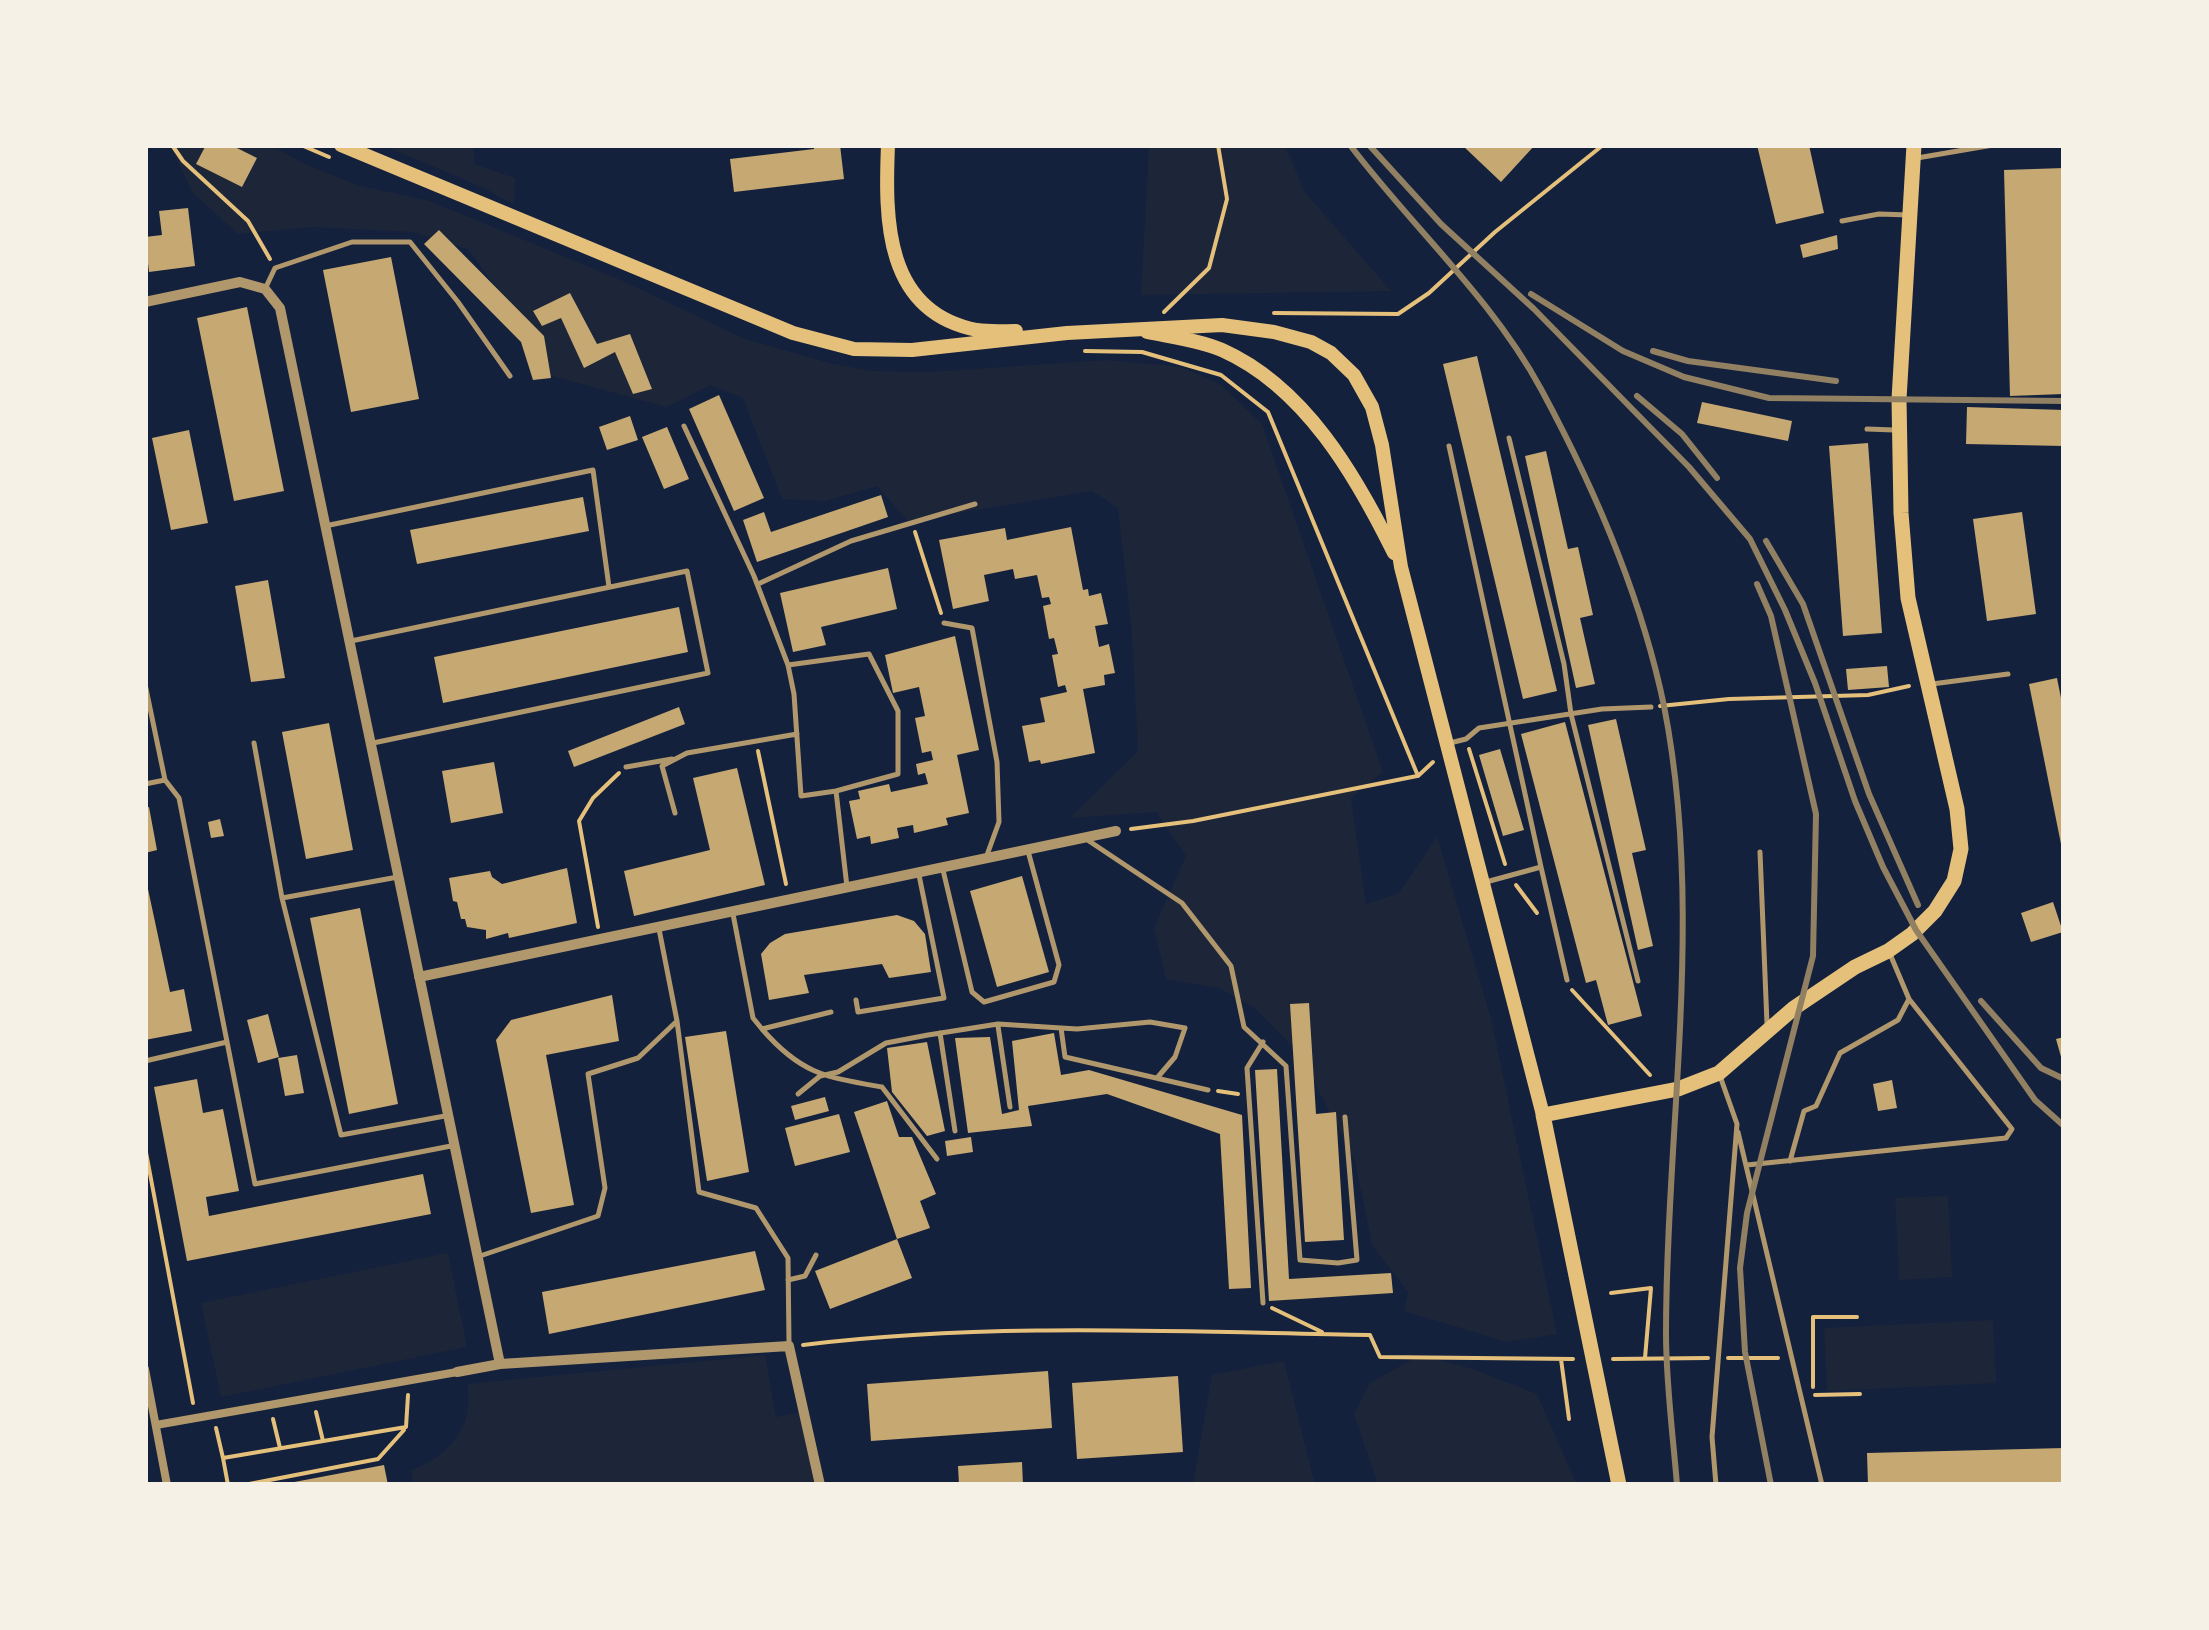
<!DOCTYPE html>
<html>
<head>
<meta charset="utf-8">
<style>
  body { margin:0 }
  #map { position:relative; width:2209px; height:1630px; overflow:hidden; background:#14213d; font-family:"Exo 2",sans-serif }
  canvas { display:block }
  .frame { position:absolute; inset:0; border:148px solid #f6f1e7; pointer-events:none }
</style>
</head>
<body>
<div id="map">
<canvas width="2209" height="1630"></canvas>
<div class="frame"></div>
</div>
<script>
const c = document.querySelector('canvas').getContext('2d');
c.lineJoin = 'round';
function fillPath(path, color) { c.fillStyle = color; c.fill(path, 'evenodd'); }
function stroke(path, color, width, dash) { c.strokeStyle = color; c.lineWidth = width; c.lineCap = dash ? 'butt' : 'round'; c.setLineDash(dash || []); c.stroke(path); }
fillPath(new Path2D(`
  M170,145H272L300,162L360,186L426,200L476,220L623,281L745,339L833,364L873,371L930,372L1106,360L1181,367L1220,384L1262,424L1383,772L1351,798L1366,904L1399,893L1437,837L1491,1018L1557,1334L1507,1342L1404,1311L1408,1292L1372,1245L1355,1161L1299,1053L1256,1009L1219,988L1166,979L1154,928L1186,856L1156,812L1070,818L1138,751L1132,633L1118,508L1092,491L908,521L877,486L826,501L782,499L743,398L710,385L667,407L541,373L507,302L468,249L413,232L311,227L238,234L193,193Z
  M382,145H474V164L515,178L514,205L484,188Z
  M1149,145H1285L1304,191L1391,291L1141,295Z
  M1948,1196L1952,1277L1899,1280L1895,1198Z
  M448,1253L467,1347L221,1397L201,1303Z
  M1993,1320L1996,1383L1827,1391L1824,1328Z
  M765,1355L776,1417L799,1412L815,1485H414L411,1470C448,1458 476,1425 467,1384Z
  M1420,1355L1473,1369L1537,1394L1577,1485H1378L1354,1414L1370,1383Z
  M1284,1361L1315,1485H1193L1212,1375Z`), '#1d2539');
fillPath(new Path2D(`
  M206,145H231L257,158L242,187L196,164Z
  M814,145H840L844,179L734,192L730,159L814,149Z
  M1462,145H1535L1501,182Z
  M1757,145H1809L1824,213L1776,224Z
  M2064,168V394L2010,396L2004,170Z
  M188,208L195,266L149,272L145,237L162,235L159,211Z
  M439,230L544,336L551,378L533,380L521,342L424,244Z
  M1837,235L1838,249L1803,258L1800,245Z
  M391,257L419,399L351,412L323,270Z
  M570,293L597,344L630,334L652,389L633,394L615,352L584,368L561,318L542,326L533,311Z
  M247,307L284,491L234,501L197,318Z
  M1477,356L1557,691L1523,699L1443,364Z
  M719,395L764,498L734,511L689,409Z
  M1702,402L1792,421L1788,441L1697,423Z
  M1967,407L2064,410V446L1966,444Z
  M630,416L638,440L607,450L599,427Z
  M667,427L689,479L664,489L642,437Z
  M189,430L208,523L171,530L152,438Z
  M1868,443L1882,633L1843,636L1829,446Z
  M1546,451L1568,549L1578,547L1593,615L1580,618L1595,684L1576,688L1525,456Z
  M881,495L888,517L757,562L743,520L764,512L771,532Z
  M583,497L589,531L417,564L410,530Z
  M2022,512L2036,614L1987,621L1973,519Z
  M1071,527L1083,590L1088,589L1089,596L1101,593L1108,624L1095,626L1099,647L1109,644L1115,673L1104,675L1105,685L1083,689L1095,753L1041,764L1040,760L1029,762L1022,726L1045,722L1040,698L1067,692L1065,685L1058,687L1052,655L1058,654L1054,638L1049,639L1043,606L1051,604L1049,597L1042,598L1037,575L1015,579L1013,569L984,575L989,601L953,609L939,540L1005,528L1007,540Z
  M888,568L897,609L821,627L826,645L793,652L780,593Z
  M268,580L285,678L251,682L235,586Z
  M679,607L688,652L443,703L434,657Z
  M955,636L979,750L957,755L969,813L946,818L948,825L914,833L913,825L897,828L899,838L871,844L870,836L857,839L849,801L860,799L858,791L889,784L891,792L928,784L925,773L918,775L916,764L933,760L931,751L922,753L915,718L925,716L919,687L893,693L885,655Z
  M1887,666L1889,687L1848,690L1846,669Z
  M2057,678L2064,713L2062,849L2029,684Z
  M679,707L685,724L574,767L568,751Z
  M1616,719L1646,850L1632,853L1653,946L1638,950L1588,725Z
  M1565,722L1642,1016L1608,1025L1596,980L1586,983L1521,734Z
  M329,723L353,850L306,859L282,732Z
  M1500,749L1524,830L1503,836L1479,755Z
  M494,762L503,813L451,823L442,771Z
  M737,768L765,885L634,916L624,871L710,850L693,778Z
  M149,807L157,850L145,853V808Z
  M220,819L224,836L211,838L208,822Z
  M567,868L577,923L509,938L508,933L486,939V930L467,927L465,919H461L457,902L453,901L449,878L490,871L492,877L502,884Z
  M145,875L170,992L184,989L192,1031L145,1040Z
  M1022,876L1049,972L997,987L970,891Z
  M2053,902L2063,932L2031,942L2021,913Z
  M360,908L398,1104L349,1114L310,918Z
  M897,915L914,921L925,934L931,972L889,978L882,964L804,975L809,993L769,1000L761,954L770,943L785,934Z
  M612,995L619,1041L546,1055L574,1205L531,1213L496,1040L511,1020Z
  M1309,1003L1316,1114L1336,1112L1344,1240L1305,1242L1290,1004Z
  M268,1014L279,1057L258,1063L247,1020Z
  M726,1031L749,1172L707,1181L685,1037Z
  M1054,1033L1061,1075L1089,1070L1242,1115L1251,1288L1229,1289L1220,1134L1107,1094L1028,1106L1032,1126L968,1133L955,1038L990,1037L1002,1114L1019,1110L1012,1041Z
  M2064,1037V1064H2063L2056,1039Z
  M927,1042L945,1131L927,1136L892,1092L887,1048Z
  M297,1055L304,1093L285,1096L278,1058Z
  M1277,1069L1289,1279L1391,1273L1393,1293L1269,1301L1255,1070Z
  M197,1079L203,1113L223,1109L239,1191L206,1197L209,1216L423,1174L431,1214L187,1261L154,1087Z
  M1892,1080L1897,1108L1878,1111L1873,1084Z
  M825,1097L829,1111L795,1120L791,1106Z
  M887,1101L899,1137H912L936,1194L920,1201L930,1228L897,1239L854,1112Z
  M839,1114L850,1152L795,1166L785,1128Z
  M971,1137L973,1152L947,1156L945,1141Z
  M897,1239L912,1278L830,1309L815,1271Z
  M755,1251L765,1290L549,1334L542,1292Z
  M1048,1371L1052,1428L871,1441L867,1384Z
  M1178,1376L1183,1452L1077,1459L1072,1383Z
  M2064,1448V1485H1868L1867,1453Z
  M1022,1462L1023,1485H959L958,1466Z
  M384,1465L388,1485H289V1483Z`), '#c6a872');
stroke(new Path2D(`
  M172,145L183,161L248,221L270,259
  M301,145L329,157
  M1164,312L1209,268L1227,199L1218,145
  M1274,313L1398,314L1429,293L1495,232L1603,145
  M1085,351L1142,352L1221,375L1268,412L1418,776L1433,762
  M915,532L941,613
  M1660,706L1729,699L1868,695L1909,686
  M1469,749L1505,864
  M758,751L786,884
  M1131,829L1193,821L1417,776
  M1516,885L1537,913
  M598,927L579,821L593,798L619,773
  M1572,990L1650,1075
  M1218,1091L1238,1094
  M145,1147L193,1403
  M1611,1293L1651,1288L1645,1358
  M1272,1308L1322,1332
  M803,1345C990,1322 1182,1332 1370,1335L1380,1357L1573,1359
  M1728,1358H1778
  M1561,1359L1569,1419
  M1613,1359L1708,1358
  M1813,1387V1317H1857
  M1815,1395L1860,1394
  M316,1412L323,1441
  M273,1419L280,1448
  M216,1428L223,1458
  M145,1478L146,1485
  M228,1485L223,1458L406,1427L408,1395
  M244,1485L378,1459L404,1430`), '#e5c07b', 4);
stroke(new Path2D(`
  M1917,158L1993,145
  M1842,221L1879,214L1909,215
  M265,289L275,268L352,242H410L458,302L510,376
  M684,426L754,576L788,665
  M1867,429L1894,430
  M1509,438L1564,664L1571,714L1638,981
  M1449,446L1541,867L1486,882
  M325,526L593,470L609,587
  M758,584L851,541L975,504
  M944,623L972,628L997,762L999,822L987,855
  M351,641L687,571L708,673L373,743
  M145,684L165,780
  M1932,684L2008,674
  M254,743L282,898
  M1450,743L1466,739L1479,728L1602,709L1651,707
  M626,767L672,759
  M145,784L165,780L179,798L255,1184L451,1146
  M836,791L801,796L794,694L788,665L869,654L898,711V774L836,791L847,887
  M675,813L662,766L687,753L797,734
  M1086,839L1182,903L1231,966L1244,1027L1286,1066L1300,1260L1338,1263L1357,1260L1345,1117
  M1760,852L1767,1024
  M1541,867L1567,980
  M943,870L972,992L984,1002L1054,982L1059,965L1028,851
  M398,877L282,898L341,1135L445,1116
  M733,914L753,1018L762,1029L831,1012
  M856,1000L858,1012L944,998L919,875
  M677,1021L699,1192L756,1208L788,1258L789,1343
  M998,1026L1010,1107
  M1061,1028L1065,1057L1208,1090
  M762,1029C801,1074 825,1077 882,1087L937,1159
  M940,1033L955,1131
  M1263,1042L1247,1068L1263,1303
  M145,1061L227,1042
  M798,1094L820,1076L838,1072L886,1043L928,1035L998,1024L1077,1029L1150,1022L1185,1028L1175,1057L1157,1078
  M1738,1132L1822,1485
  M1790,1161L1804,1111L1816,1106L1840,1053L1898,1020L1909,999L1890,954
  M1747,1165L2006,1138L2012,1129L1909,999
  M480,1256L598,1216L605,1188L588,1074L638,1058L677,1021L659,929
  M788,1280L805,1276L816,1255
  M1716,1485L1712,1437L1737,1124L1720,1076`), '#b1986c', 5);
stroke(new Path2D(`
  M145,1369L167,1485
  M156,1425L457,1372`), '#b1986c', 8);
stroke(new Path2D(`
  M145,302L240,282L265,289L280,308L500,1364
  M419,977L1116,831
  M457,1372L500,1364L789,1346L820,1485`), '#b1986c', 10);
stroke(new Path2D(`
  M341,145L793,333L854,349L912,350L1067,333L1222,325L1274,332L1311,342L1331,353L1354,375L1372,407L1382,445L1401,567L1543,1115
  M888,145C885,219 884,312 977,330C989,332 1003,331 1016,331
  M1147,332C1171,337 1199,340 1222,350C1305,387 1356,476 1394,553`), '#e5c07b', 14);
stroke(new Path2D(`
  M1619,1485L1543,1115L1678,1089L1719,1073L1794,1008L1855,967L1888,951L1912,934L1935,911L1954,881L1961,849L1957,809L1908,598L1901,513L1899,399L1914,145`), '#e5c07b', 15);
stroke(new Path2D(`
  M1350,145C1412,227 1491,297 1541,389C1595,489 1641,595 1664,706C1705,913 1666,1126 1666,1334C1666,1384 1673,1435 1677,1485
  M1369,145L1441,224L1534,309L1689,467L1750,539L1785,610L1815,683L1855,801L1883,867L1916,930L2035,1100L2064,1126
  M1531,294L1623,351L1684,377L1769,398L2064,401
  M1653,351L1688,361L1836,381
  M1637,396L1682,434L1717,478
  M1766,541L1803,604L1869,794L1918,905
  M1757,584L1771,616L1816,814L1813,956L1747,1213L1740,1268L1745,1352L1771,1485
  M1981,1001L2041,1068L2064,1079`), '#918062', 6);
</script>
</body>
</html>
